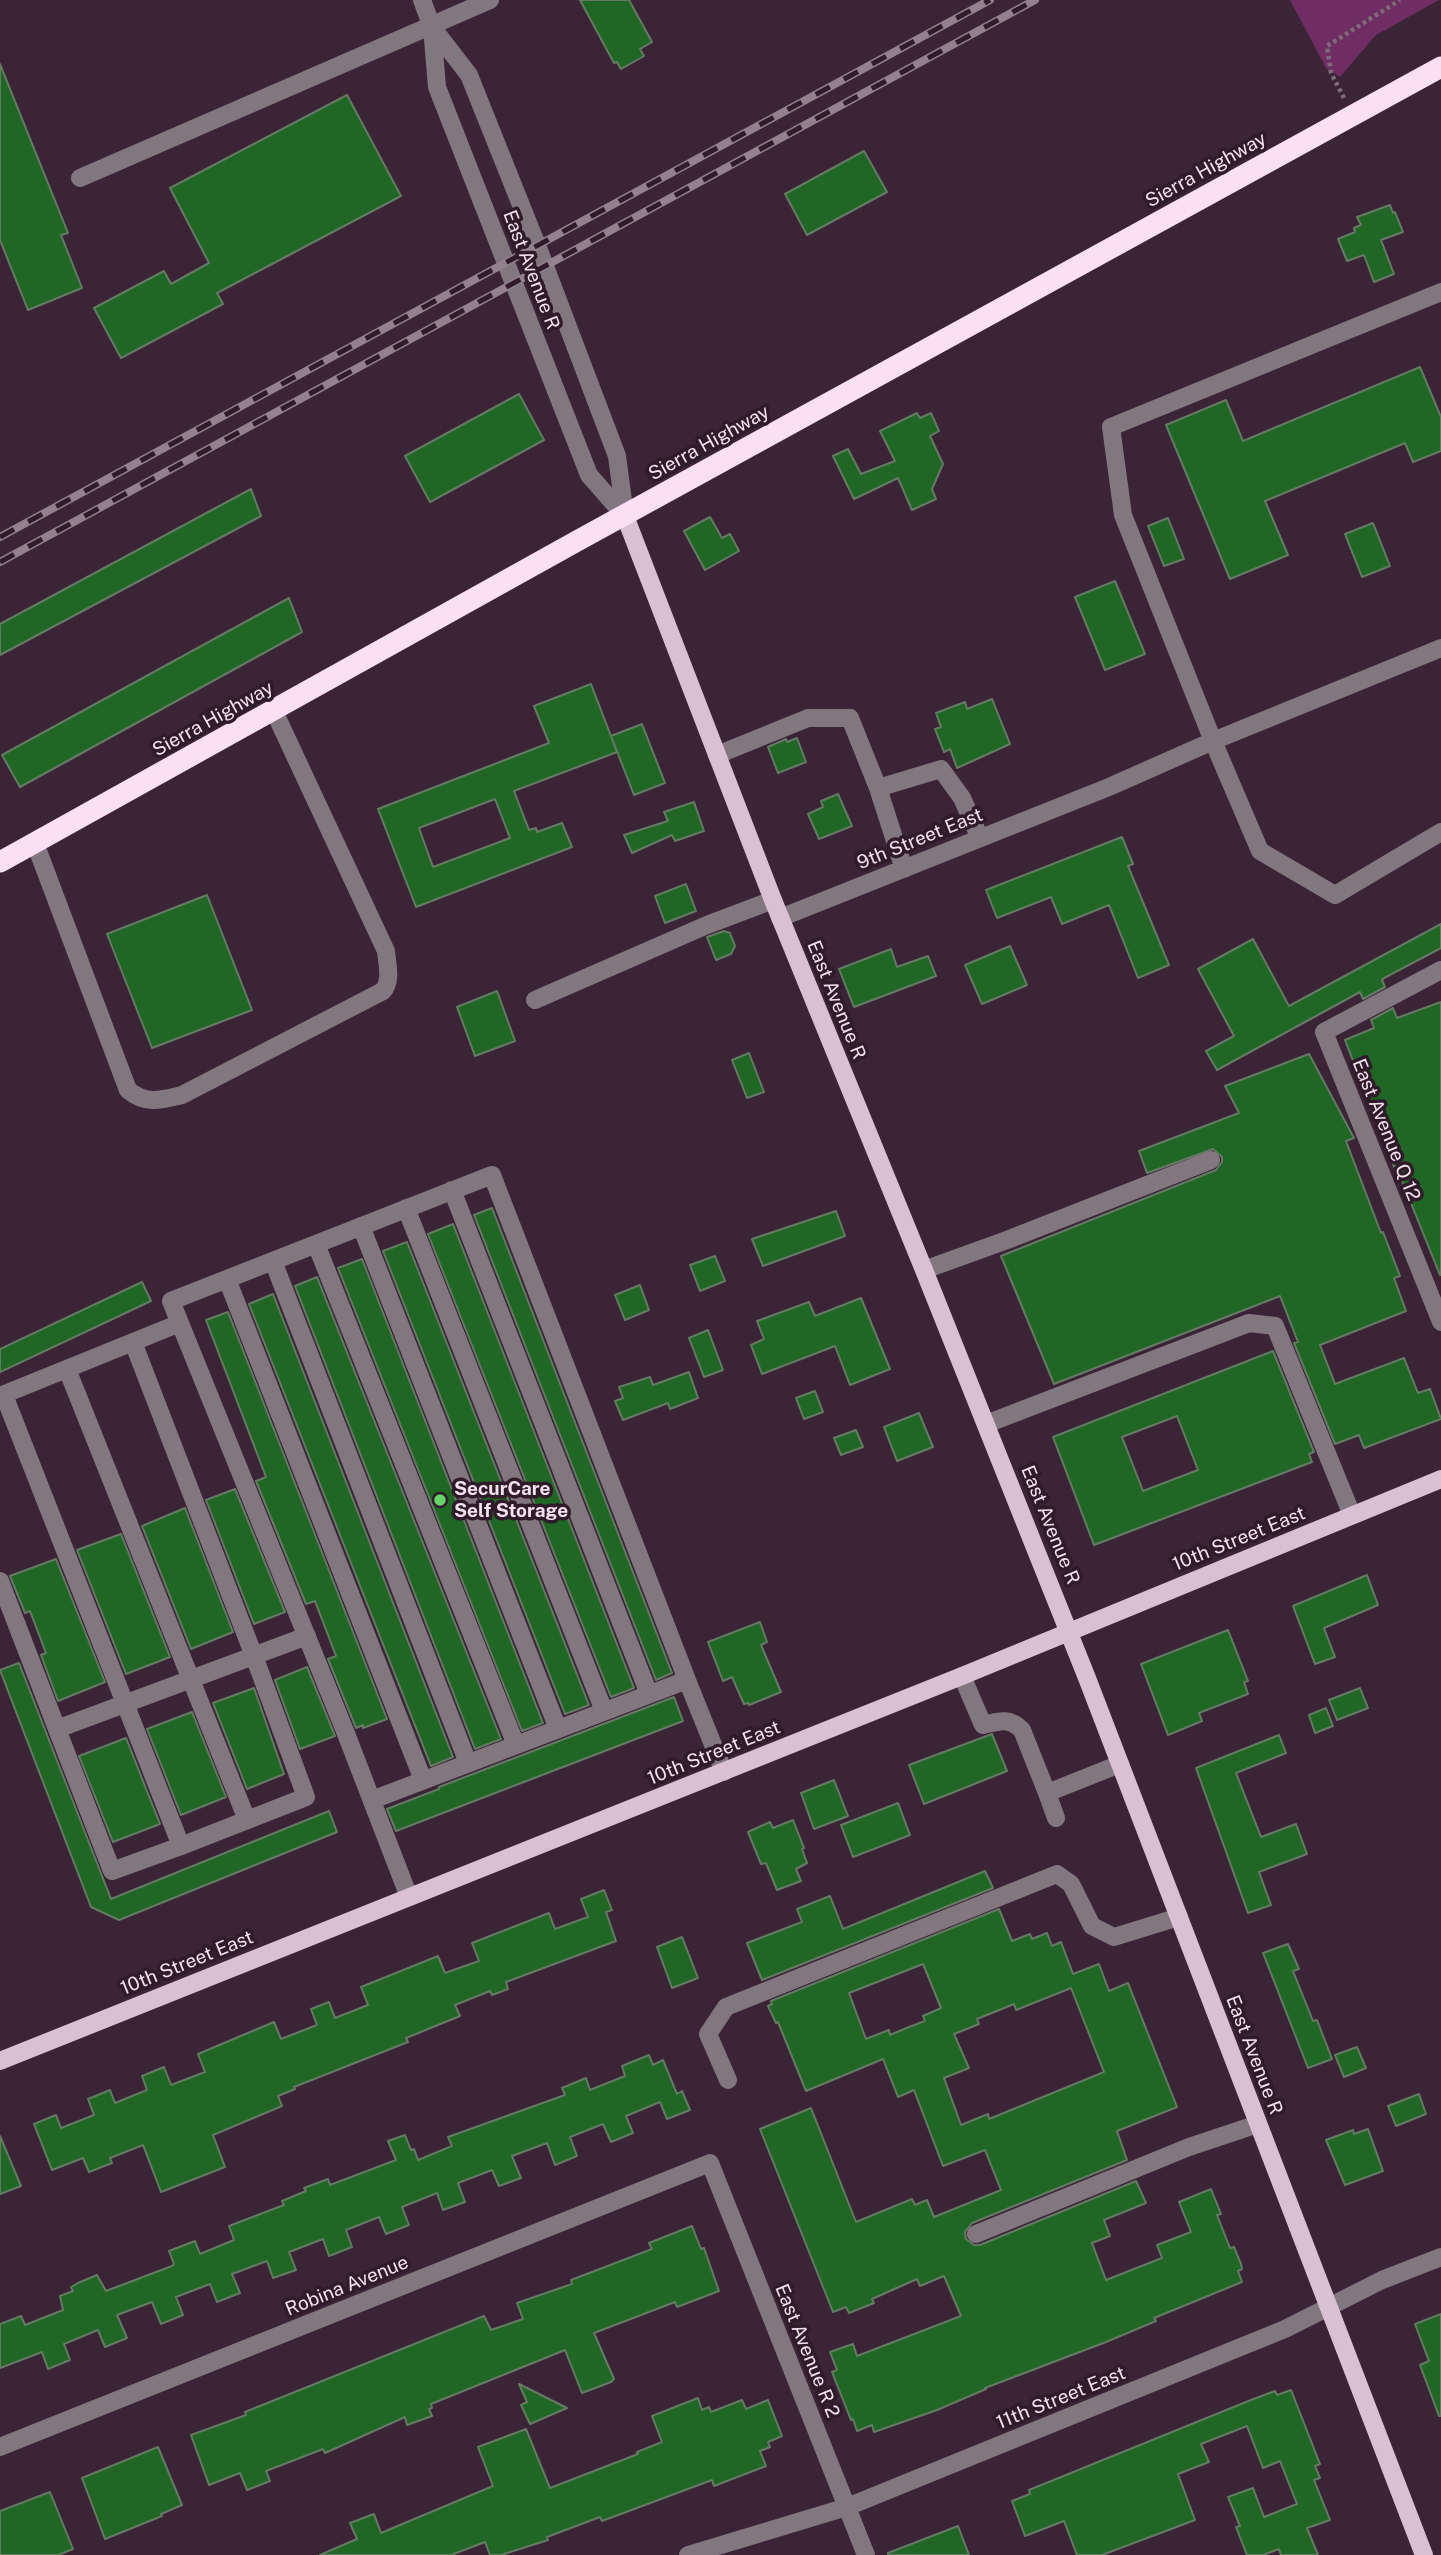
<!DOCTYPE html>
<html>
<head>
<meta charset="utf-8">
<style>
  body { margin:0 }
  canvas { display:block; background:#3a2435 }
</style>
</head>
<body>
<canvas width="1441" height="2555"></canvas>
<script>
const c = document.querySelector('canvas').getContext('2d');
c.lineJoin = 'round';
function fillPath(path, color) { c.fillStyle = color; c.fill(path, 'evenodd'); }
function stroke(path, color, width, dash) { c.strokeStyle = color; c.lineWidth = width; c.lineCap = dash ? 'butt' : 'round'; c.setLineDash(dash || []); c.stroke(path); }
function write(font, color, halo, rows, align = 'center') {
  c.font = font + ' "Public Sans",sans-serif'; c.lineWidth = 7; c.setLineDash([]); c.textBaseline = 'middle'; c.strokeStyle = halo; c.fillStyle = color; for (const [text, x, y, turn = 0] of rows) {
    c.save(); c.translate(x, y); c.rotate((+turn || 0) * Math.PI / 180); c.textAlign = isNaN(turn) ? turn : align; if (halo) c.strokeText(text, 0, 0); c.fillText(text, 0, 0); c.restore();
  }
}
fillPath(new Path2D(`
  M1290,0H1439L1376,35L1340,77L1326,68Z`), '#6f2d63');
const building = new Path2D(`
  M580,0H629L652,42L640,49L644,56L621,69L617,62L614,63Z
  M0,64L68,233L61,235L82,288L28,310L0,240Z
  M347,95L401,196L217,293L223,304L121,358L94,308L164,271L171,284L209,263L170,188Z
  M864,151L887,192L807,235L785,194Z
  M1390,205L1393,213L1395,212L1403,232L1381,240L1394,274L1374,282L1364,255L1347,261L1338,239L1355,232L1354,228L1361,225L1357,217Z
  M1420,367L1441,417V451L1413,462L1405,443L1265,501L1288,555L1230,579L1166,425L1226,400L1243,441Z
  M519,394L544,440L430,502L405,456Z
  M917,413L920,418L931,413L939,431L930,436L943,464L932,489L936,499L912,510L898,478L854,499L833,456L848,449L861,474L895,461L880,431Z
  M251,489L261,516L0,655V624Z
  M710,517L722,538L730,534L739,551L705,570L684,531Z
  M1168,518L1184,559L1164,566L1148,526Z
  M1373,523L1390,566L1362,577L1345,534Z
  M1115,581L1145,654L1105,670L1075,597Z
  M289,598L302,632L20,787L2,755Z
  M591,684L617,752L514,791L529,830L536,828L537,832L562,823L572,847L416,907L378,809L549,743L534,706ZM495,799L510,838L433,867L419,828Z
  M992,699L1010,744L957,768L950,749L944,752L935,729L941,727L936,713L965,702L967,709Z
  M642,724L665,783L634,795L611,736Z
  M797,738L806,762L778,773L768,747L786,739L787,742Z
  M838,794L852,826L819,839L808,814L823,807L821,801Z
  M694,802L704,831L675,841L672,835L632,853L624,835L668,821L664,812Z
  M1122,837L1133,864L1128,866L1169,965L1138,978L1109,905L1062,924L1051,897L997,918L986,890Z
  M686,884L696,911L665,923L655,896Z
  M207,895L252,1010L152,1048L107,934Z
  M1441,924V948L1384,978L1382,980L1385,987L1363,999L1360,992L1217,1070L1206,1051L1234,1036L1198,969L1253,939L1289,1006Z
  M724,931L730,933L735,946L731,954L716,960L707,937Z
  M1010,946L1027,985L982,1004L965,965Z
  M891,949L897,967L928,956L936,976L854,1007L839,969Z
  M497,991L515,1041L475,1056L457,1007Z
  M1441,1002V1275H1440L1396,1166L1394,1167L1345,1040L1374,1028L1371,1020L1393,1008L1397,1018Z
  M749,1053L764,1092L747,1098L732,1060Z
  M1309,1054L1354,1138L1346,1141L1381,1233L1383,1232L1400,1276L1394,1278L1406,1311L1320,1345L1335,1384L1404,1358L1418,1393L1430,1389L1441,1419L1364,1448L1359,1435L1335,1444L1294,1343L1298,1342L1280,1296L1054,1384L1001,1256L1216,1170L1222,1162V1157L1213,1149L1147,1173L1139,1151L1239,1113L1225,1086Z
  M492,1208L672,1673L656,1680L474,1215Z
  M836,1211L845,1236L763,1266L752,1239Z
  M453,1224L634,1688L611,1697L428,1234Z
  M407,1242L589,1705L565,1714L383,1251Z
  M715,1256L725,1281L700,1291L690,1265Z
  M362,1259L543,1723L522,1731L338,1268Z
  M317,1277L501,1739L475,1749L295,1286Z
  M142,1282L151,1301L0,1372V1349Z
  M640,1285L649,1310L625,1320L615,1295Z
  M273,1294L453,1757L431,1766L249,1304Z
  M861,1298L890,1369L850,1385L835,1346L762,1374L751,1345L764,1339L757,1321L809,1302L815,1316Z
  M228,1312L387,1719L363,1728V1725L356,1728L328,1659L336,1656L315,1601L306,1604L256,1481L266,1477L206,1320Z
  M708,1330L723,1370L704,1377L689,1338Z
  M1273,1351L1314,1452L1309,1454L1312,1462L1094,1545L1053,1437ZM1177,1416L1198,1470L1143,1491L1122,1437Z
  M689,1372L698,1398L670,1409L668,1403L623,1420L615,1401L623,1398L619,1387L650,1377L653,1385Z
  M815,1391L823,1412L804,1419L796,1398Z
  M919,1413L933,1447L897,1461L884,1427Z
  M856,1430L863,1447L841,1455L834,1438Z
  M235,1489L285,1612L254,1624L206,1500Z
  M185,1508L233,1632L191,1649L142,1526Z
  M121,1534L170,1657L126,1674L77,1550Z
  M56,1559L105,1682L58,1701L41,1655L46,1653L30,1611L25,1613L10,1576Z
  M1367,1575L1378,1605L1324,1628L1335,1657L1315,1664L1293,1606Z
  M760,1622L767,1642L761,1645L781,1692L749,1705L748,1703L744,1704L732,1677L723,1681L708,1642Z
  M1228,1630L1248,1681L1244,1682L1248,1694L1199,1713L1202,1721L1168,1735L1141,1664Z
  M19,1663L111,1899L329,1811L337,1832L119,1920L91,1907L0,1670Z
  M307,1667L335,1736L300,1749L275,1680Z
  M254,1688L284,1774L247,1789L213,1703Z
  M1360,1688L1368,1708L1337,1720L1329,1700Z
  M674,1697L683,1721L396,1831L387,1809L439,1789V1787Z
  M1326,1708L1333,1726L1315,1733L1309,1715Z
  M192,1712L226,1797L181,1815L147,1729Z
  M992,1734L1007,1771L924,1804L909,1765Z
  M1279,1735L1286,1753L1236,1773L1261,1837L1296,1824L1307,1854L1259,1872L1271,1905L1248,1913L1196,1768Z
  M126,1738L160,1824L113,1842L79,1756Z
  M834,1780L848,1816L814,1829L801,1793Z
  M898,1803L910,1835L853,1857L841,1825Z
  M793,1820L804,1848L802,1849L807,1863L796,1869L801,1881L777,1890L766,1863L761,1864L748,1832L770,1822L773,1828Z
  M985,1871L993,1888L762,1980L747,1943L802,1922L797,1909L830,1896L843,1929Z
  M604,1890L612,1910L606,1912L616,1941L506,1982L508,1989L492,1995L490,1991L455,2005L460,2016L406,2038L408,2042L294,2087L295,2089L278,2096L282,2106L213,2135L225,2167L161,2192L143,2145L110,2158L112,2163L89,2172L83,2158L52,2170L34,2124L56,2115L61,2128L94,2115L88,2099L110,2090L115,2103L147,2090L142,2076L164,2067L171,2085L205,2072L198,2054L274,2022L281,2039L317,2025L311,2009L329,2002L335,2018L368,2005L361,1987L438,1956L445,1973L479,1961L472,1943L549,1913L555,1929L588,1917L581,1899Z
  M999,1909L1012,1941L1030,1934L1032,1939L1047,1933L1052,1946L1061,1942L1073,1974L1099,1964L1109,1991L1128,1983L1177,2107L1117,2131L1127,2160L972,2223L965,2232L966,2239L974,2245H980L1136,2181L1146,2203L1104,2220L1110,2236L1092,2243L1106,2280L1162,2258L1157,2245L1191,2232L1179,2202L1211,2189L1221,2214L1217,2215L1230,2248L1234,2247L1241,2264L1242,2269L1238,2271L1242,2282L1154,2318L1156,2321L1106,2342L985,2388L986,2389L937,2410L874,2432L872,2425L857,2431L853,2419L851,2420L832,2372L837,2370L830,2352L853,2344L857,2356L961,2316L944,2276L920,2286L917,2279L872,2299L874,2303L849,2313L846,2307L833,2312L760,2129L811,2108L856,2222L912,2199L915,2205L927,2200L934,2217L1001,2190L985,2150L943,2166L914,2090L898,2097L883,2059L806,2091L778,2022L776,2023L768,2006L772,2004L771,2001ZM923,1964L941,2008L923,2016L925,2021L909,2027L890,2035L889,2030L866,2039L849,1993ZM1071,1988L1104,2072L989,2119L988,2114L961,2125L944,2078L969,2068L954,2034L979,2024L977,2019L1014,2004L1016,2010Z
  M682,1937L698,1978L672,1988L657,1947Z
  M1288,1944L1299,1969L1293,1971L1313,2021L1317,2020L1332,2059L1308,2068L1263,1953Z
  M1357,2047L1366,2068L1344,2077L1335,2055Z
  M649,2055L653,2065L663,2060L677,2094L682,2091L690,2110L667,2119L660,2102L626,2116L633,2133L611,2142L603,2124L570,2137L577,2156L555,2165L547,2143L512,2156L521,2178L499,2186L492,2170L458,2183L465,2202L443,2210L437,2193L402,2207L409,2225L386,2234L379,2217L346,2230L352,2247L329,2256L323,2239L289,2252L296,2270L273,2278L267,2261L232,2274L240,2293L217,2302L210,2284L176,2297L183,2315L161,2324L152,2302L117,2315L127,2338L105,2347L98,2330L64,2344L70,2360L48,2369L42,2352L0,2368V2324L21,2316L25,2325L63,2310L60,2296L73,2291L71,2287L78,2283L97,2275L106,2291L172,2266L174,2264L169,2251L195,2241L200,2254L234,2240L229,2226L284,2205L282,2201L306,2191L304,2188L328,2179L330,2185L396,2160L388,2141L405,2135L411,2150L414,2149L418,2160L452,2146L448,2137L565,2095L562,2088L586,2078L590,2090L625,2076L622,2066Z
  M1419,2094L1426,2114L1396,2126L1388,2106Z
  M1368,2129L1383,2171L1345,2185L1326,2140L1353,2130L1354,2134Z
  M0,2136L21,2186L0,2194Z
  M692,2226L701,2249L704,2248L719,2291L677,2307L675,2302L594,2333L614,2379L611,2382L582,2393L565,2350L431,2404L432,2408L429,2409L432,2416L407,2425L405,2417L325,2453L323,2449L266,2471L270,2481L247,2490L240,2473L209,2485L191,2435L246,2415L245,2412L484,2316L491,2330L523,2319L517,2303L572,2284L571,2280L652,2249L649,2243Z
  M1441,2314V2416H1439L1420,2365L1429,2361L1415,2324Z
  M519,2384L567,2408L530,2424L521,2405L527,2402Z
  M1291,2390L1320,2464L1315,2466L1320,2478L1314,2480L1330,2520L1307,2528L1318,2555H1281L1279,2549L1263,2555H1247L1236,2527L1240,2526L1228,2497L1253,2488L1264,2517L1297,2504L1280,2461L1263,2468L1247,2426L1201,2444L1209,2462L1178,2474L1195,2520L1102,2555H1077L1064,2521L1025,2536L1012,2501L1030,2494L1029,2490L1251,2400L1275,2391L1277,2395Z
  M698,2398L702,2410L709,2407L711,2412L742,2400L746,2409L768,2400L782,2436L768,2442L770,2447L760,2451L766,2466L714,2486L712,2480L602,2521L600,2517L547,2537L548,2540L501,2555H490L485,2542L451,2555H320L357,2539L350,2523L374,2514L381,2533L493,2486L478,2447L526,2429L550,2488L638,2454L637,2452L662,2442L652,2416Z
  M158,2447L182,2505L161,2514L162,2516L105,2539L82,2478Z
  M50,2492L73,2549L58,2555H0V2511Z
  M958,2526L969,2555H888V2553Z`);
fillPath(building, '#206625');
stroke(building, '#647a64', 2);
stroke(new Path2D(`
  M1344,98L1331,73L1327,46L1400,0`), '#7f6c7b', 4.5, [3.5, 3.5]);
stroke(new Path2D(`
  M422,0L432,27L469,75L537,245L617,456L625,516
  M432,27L437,87L589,475L625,516
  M80,178L490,0
  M1441,292L1111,427L1123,515L1213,741L1260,851L1335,895L1441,832
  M717,755L808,718H850L878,788L904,869
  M878,788L941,769L962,798L980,838
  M35,843L128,1090C146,1105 161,1100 182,1095L383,991C392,980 387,964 386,951L274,711
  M780,918L1109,787L1213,741L1441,648
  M1441,970L1324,1032L1441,1322
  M535,1000L707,925L773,900
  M452,1190L649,1694
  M406,1208L604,1711
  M361,1226L558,1729
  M316,1244L516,1745
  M273,1261L468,1763
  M924,1270L1007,1240L1211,1160
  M227,1279L423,1780
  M133,1342L254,1656L306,1797L181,1846
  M67,1369L247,1820
  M4,1395L181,1846L112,1871L57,1729
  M0,1396L180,1323
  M986,1424L1249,1323L1275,1326L1352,1515
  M0,1581L57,1729L307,1636
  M962,1676L983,1725C999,1721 1009,1717 1022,1730L1047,1793L1120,1764
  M687,1680L724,1772
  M1047,1793L1056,1818
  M372,1800L687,1680L492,1175L171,1301L345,1731L409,1897
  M728,2080L708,2034L726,2007L1057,1874L1071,1884L1092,1926L1114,1937L1179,1917
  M976,2234L1189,2147L1258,2124
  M0,2447L710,2163L866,2555
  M688,2555L847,2507L1285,2329L1382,2280L1441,2257`), '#83777f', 18);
stroke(new Path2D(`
  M625,516L773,900L924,1270L1087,1678L1424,2555
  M0,2061L962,1676L1441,1479`), '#d9c1d3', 18);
stroke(new Path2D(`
  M0,862L577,541L1441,67`), '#fcdff4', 21);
const rail = new Path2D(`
  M0,537L990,0
  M0,562L1035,0`);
stroke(rail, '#94818f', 8);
stroke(rail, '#301b2b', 5, [16]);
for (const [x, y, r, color] of [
  [440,1500,7,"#64d468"]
]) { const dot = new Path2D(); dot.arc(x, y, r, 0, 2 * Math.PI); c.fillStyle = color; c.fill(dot); stroke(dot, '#301b2b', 2.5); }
write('19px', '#f2e3ee', '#301b2b', [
  ["Sierra Highway",1206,170,-29],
  ["East Avenue R",531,270,69],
  ["Sierra Highway",709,443,-29],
  ["Sierra Highway",213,719,-29],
  ["9th Street East",920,839,-22],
  ["East Avenue R",836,1000,68],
  ["East Avenue Q 12",1386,1130,68],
  ["East Avenue R",1050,1525,68],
  ["10th Street East",1239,1539,-22],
  ["10th Street East",714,1753,-22],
  ["10th Street East",187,1963,-22],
  ["East Avenue R",1254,2055,69],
  ["Robina Avenue",347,2286,-22],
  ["East Avenue R 2",807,2351,68],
  ["11th Street East",1061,2398,-22]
]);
write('bold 19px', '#f2e3ee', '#301b2b', [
  ["SecurCare",454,1489],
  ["Self Storage",454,1511]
], 'left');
</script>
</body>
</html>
